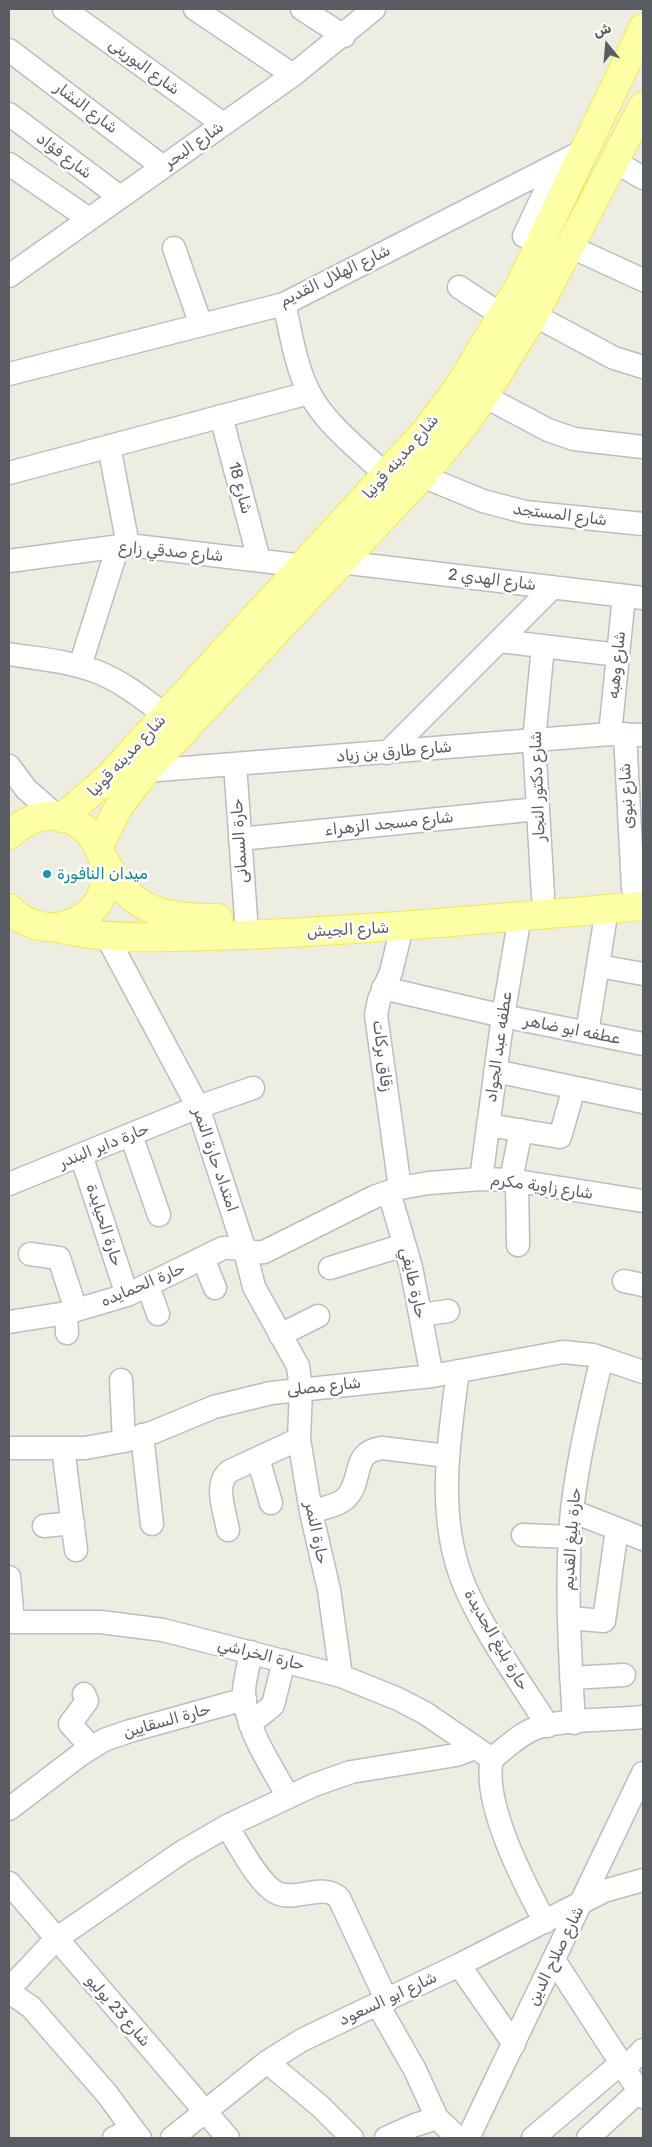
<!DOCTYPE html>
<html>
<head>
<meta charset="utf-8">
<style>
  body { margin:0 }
  #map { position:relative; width:652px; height:2147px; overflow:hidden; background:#eeede2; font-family:Rubik,Vazirmatn,sans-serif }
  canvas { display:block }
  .frame { position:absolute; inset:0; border:10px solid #5a5c63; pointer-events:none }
  .north { position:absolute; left:582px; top:20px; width:50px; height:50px; -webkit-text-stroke:4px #fff; paint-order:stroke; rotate:343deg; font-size:14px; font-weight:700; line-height:20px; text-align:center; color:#5a5c63 }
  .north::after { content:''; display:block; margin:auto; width:18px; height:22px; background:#5a5c63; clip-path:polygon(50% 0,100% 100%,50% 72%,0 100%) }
</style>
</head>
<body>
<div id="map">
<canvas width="652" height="2147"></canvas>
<div class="frame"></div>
<div class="north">ش</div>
</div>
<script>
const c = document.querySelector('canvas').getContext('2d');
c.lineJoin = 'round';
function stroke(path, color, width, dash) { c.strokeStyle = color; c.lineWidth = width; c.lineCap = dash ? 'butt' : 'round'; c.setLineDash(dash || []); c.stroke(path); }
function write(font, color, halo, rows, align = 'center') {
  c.font = font + ' Rubik,Vazirmatn,sans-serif'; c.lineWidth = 5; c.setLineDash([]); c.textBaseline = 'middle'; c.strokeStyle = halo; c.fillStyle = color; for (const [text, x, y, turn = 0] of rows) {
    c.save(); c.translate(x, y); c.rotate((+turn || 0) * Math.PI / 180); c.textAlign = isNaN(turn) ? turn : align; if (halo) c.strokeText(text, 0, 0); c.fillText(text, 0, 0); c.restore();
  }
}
const minor = new Path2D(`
  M64,9L223,124
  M195,9L293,75
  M302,9L344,36
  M9,50L163,167
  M9,114L120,197
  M614,161L643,178
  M9,164L89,219
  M524,236L558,164
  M569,246L643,280
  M174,248L201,325
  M9,276L293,75L374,9
  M459,287L503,316
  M284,304C291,332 295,365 309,392C324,423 361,451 386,475
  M534,315L614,358L643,367
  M9,374L284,304L587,149
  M484,396L548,430L574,439L643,447
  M221,416L259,560
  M109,446L128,545
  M9,473L309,393
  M422,476L483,501L525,512L643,524
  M9,561L128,545L304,566
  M340,562L643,598
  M500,641L618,655
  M9,654C39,659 71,661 100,673C124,683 145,700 165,715
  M80,666L118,546
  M610,734L624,596
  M625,734L633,888
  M387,753L553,587
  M235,764L246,918
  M9,766L26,789L58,817
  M146,771L610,734L643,735
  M240,839L538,809
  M543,896L534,741L543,646
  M107,937L198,1107L245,1251L254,1287L298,1366L301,1389L299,1439L311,1512L329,1590L341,1676
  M599,966L643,974
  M383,988L503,1016L643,1044
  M587,1033L607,909
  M495,1071L643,1102
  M488,1125L560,1137L574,1088
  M131,1135L159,1215
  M81,1155L127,1295
  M481,1179L503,1016L520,916
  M511,1180L521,1130
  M517,1181L518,1245
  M9,1184L198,1107L253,1088
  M400,1188L376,1015L379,1000L391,972L402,927
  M389,1192L411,1267L432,1376
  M30,1254L59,1258L76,1310
  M203,1258L215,1288
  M330,1268L404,1245
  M624,1281L643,1285
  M148,1286L158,1314
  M66,1313L67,1333
  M421,1315L448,1311
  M9,1322L66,1313L127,1295L223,1248C237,1246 249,1254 264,1252L374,1197L400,1188L429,1183L481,1179L511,1180L643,1201
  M280,1335L318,1316
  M458,1371C449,1440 436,1514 463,1582C483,1631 519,1680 548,1726
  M121,1380L124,1441
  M142,1435L152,1524
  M9,1448H85L124,1441L154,1432L214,1407L271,1393L432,1376L563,1352L593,1355L643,1372
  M63,1448L76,1550
  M258,1458L271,1503
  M572,1511L643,1539
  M311,1512C321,1508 338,1506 346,1498C364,1480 350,1452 382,1448L447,1456
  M44,1526L73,1523
  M228,1530C225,1512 213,1483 230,1471L299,1439
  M523,1535L570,1537
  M9,1577L13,1621
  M569,1618L604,1621L617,1529
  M9,1622H101L163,1630L341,1676L398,1699L425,1713L492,1759
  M251,1652C249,1664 245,1678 244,1690C244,1729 271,1764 288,1797
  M571,1678L624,1675
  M84,1694L87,1701L70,1724L91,1747
  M574,1723C570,1652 565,1581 572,1510C578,1459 590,1408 602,1358
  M250,1724L273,1705L284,1661
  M9,1809L80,1755L104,1740L130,1731L245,1699
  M227,1826C238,1843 259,1885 277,1893C296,1902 324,1882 339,1898L387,2001
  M9,1883L228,2138
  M545,1922C524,1883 482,1803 492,1759C505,1748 520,1734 536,1728C564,1719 613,1720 643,1717
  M554,1960L643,2097
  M459,1965L514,2044
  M9,1989L56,1939L182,1852L227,1826L314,1785L351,1772L456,1755L475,1748
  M9,1992L31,2007L107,2094L132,2128
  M378,2005L415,2070L437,2118L458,2138
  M267,2062L320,2106L352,2138
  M623,2070L643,2050
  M114,2138L132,2128L140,2138
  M172,2138L267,2062L302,2040L459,1965L604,1891L643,1880
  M386,2138L415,2125L437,2118
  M468,2138L643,1773
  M533,2138L620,2064
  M588,2138L639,2091`);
const major = new Path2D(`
  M62,818L108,778L425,432L460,385L520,285L643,28
  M9,835C87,764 154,910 57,927C40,929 20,921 9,908
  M99,846L119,806L146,771L422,476L465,424L484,396L534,315L643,106
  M105,861C131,913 165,918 218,918
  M53,927C115,943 177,936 241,935C375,930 509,917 643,906`);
stroke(minor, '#bcbdc4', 25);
stroke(major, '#f5e753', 30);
stroke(minor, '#fff', 22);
stroke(major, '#fcffa5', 28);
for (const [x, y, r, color] of [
  [47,874,5,"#0f9aa8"]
]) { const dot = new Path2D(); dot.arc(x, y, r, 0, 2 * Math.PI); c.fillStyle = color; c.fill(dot); stroke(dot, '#fff', 2); }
write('16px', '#5a5c63', '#fff', [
  ["شارع البورينى",144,67,36],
  ["شارع النشار",86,108,37],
  ["شارع البحر",194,145,-35],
  ["شارع فؤاد",64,156,37],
  ["شارع الهلال القديم",335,276,-26],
  ["شارع مدينه قونيا",401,457,-49],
  ["شارع 18",240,488,75],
  ["شارع المستجد",560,515,7],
  ["شارع صدقي زارع",171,552,5],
  ["شارع الهدي 2",492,580,7],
  ["شارع وهبه",617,665,-84],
  ["شارع طارق بن زياد",394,752,-5],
  ["شارع مدينه قونيا",127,756,-47],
  ["شارع دكتور النجار",538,786,-92],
  ["شارع نبوى",627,796,-93],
  ["شارع مسجد الزهراء",389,824,-6],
  ["حارة السمانى",240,841,-94],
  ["شارع الجيش",348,930,-3],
  ["عطفه ابو ضاهر",572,1030,11],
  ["عطفه عبد الجواد",499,1047,-82],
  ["زقاق بركات",382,1056,83],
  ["حارة داير البندر",104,1146,-22],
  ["امتداد حارة النمر",215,1160,71],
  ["شارع زاوية مكرم",542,1187,8],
  ["حارة الحيايدة",104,1225,72],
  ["حارة طايفي",413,1283,77],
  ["حارة الحمايده",143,1285,-23],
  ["شارع مصلى",324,1387,-6],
  ["حارة النمر",316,1533,78],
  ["حارة بليغ القديم",572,1539,-86],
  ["حارة بليغ الجديدة",496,1640,60],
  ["حارة الخراشي",261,1655,14],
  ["حارة السقايين",167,1721,-16],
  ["شارع صلاح الدين",556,1956,-64],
  ["شارع ابو السعود",388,1999,-25],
  ["شارع 23 يوليو",118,2011,49]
]);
write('16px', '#0d838f', '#fff', [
  ["ميدان النافورة",57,874]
], 'left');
</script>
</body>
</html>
